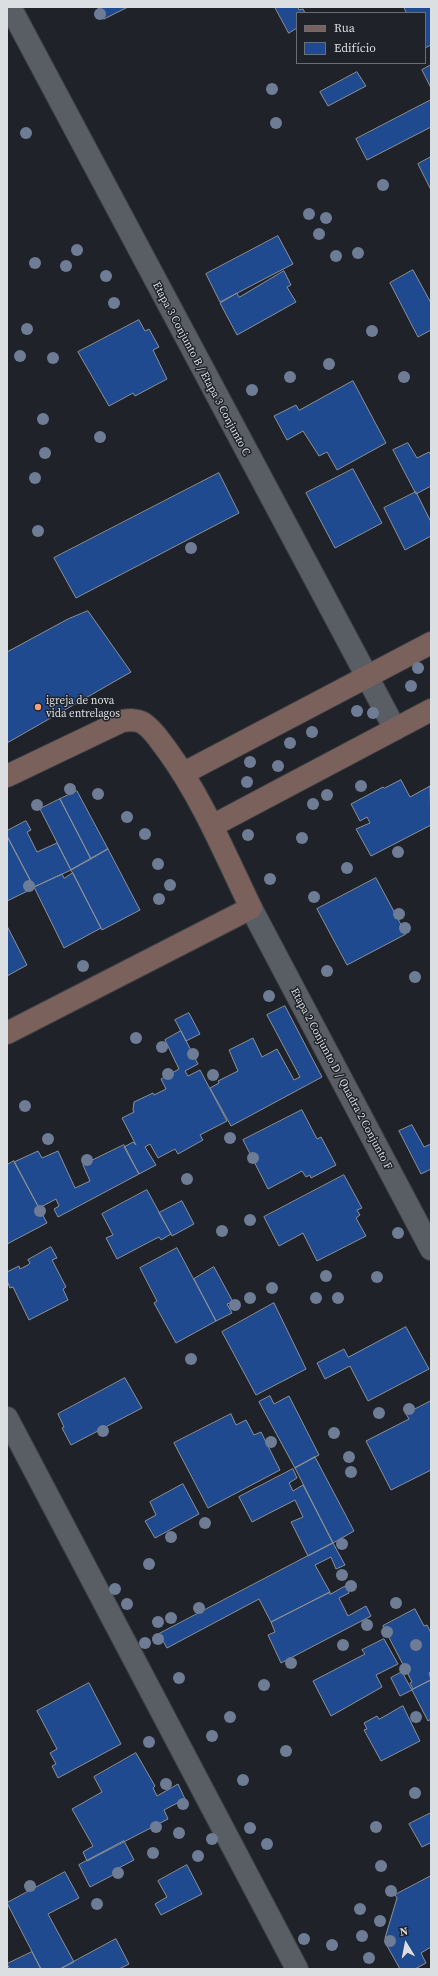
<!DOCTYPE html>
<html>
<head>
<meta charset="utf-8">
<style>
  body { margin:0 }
  #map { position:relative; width:438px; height:1976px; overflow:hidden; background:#1f2228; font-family:"Source Serif 4",serif }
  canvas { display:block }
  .frame { position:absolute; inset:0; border:8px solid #dcdfe2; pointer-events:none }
  .legend { position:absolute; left:296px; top:12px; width:130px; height:52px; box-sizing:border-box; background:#1f2228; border:1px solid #6b6e72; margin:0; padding:5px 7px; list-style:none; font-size:12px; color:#dcdfe2 }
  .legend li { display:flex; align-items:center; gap:8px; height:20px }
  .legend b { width:20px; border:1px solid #6b6e72 }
  .north { position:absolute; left:386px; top:1924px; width:40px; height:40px; -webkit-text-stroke:3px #1f2228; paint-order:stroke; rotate:350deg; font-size:11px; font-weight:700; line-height:16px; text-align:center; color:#dcdfe2 }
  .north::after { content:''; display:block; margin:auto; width:14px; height:18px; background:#dcdfe2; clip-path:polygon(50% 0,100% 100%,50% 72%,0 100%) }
</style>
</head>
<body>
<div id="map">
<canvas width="438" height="1976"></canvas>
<div class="frame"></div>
<ul class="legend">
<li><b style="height:5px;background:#7a615c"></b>Rua</li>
<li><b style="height:11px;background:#204a8f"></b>Edifício</li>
</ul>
<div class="north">N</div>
</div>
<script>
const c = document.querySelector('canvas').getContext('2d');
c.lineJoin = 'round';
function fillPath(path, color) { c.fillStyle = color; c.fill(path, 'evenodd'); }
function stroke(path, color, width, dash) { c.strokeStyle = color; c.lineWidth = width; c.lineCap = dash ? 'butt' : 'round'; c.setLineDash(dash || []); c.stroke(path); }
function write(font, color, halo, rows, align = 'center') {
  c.font = font + ' "Source Serif 4",serif'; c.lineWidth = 3; c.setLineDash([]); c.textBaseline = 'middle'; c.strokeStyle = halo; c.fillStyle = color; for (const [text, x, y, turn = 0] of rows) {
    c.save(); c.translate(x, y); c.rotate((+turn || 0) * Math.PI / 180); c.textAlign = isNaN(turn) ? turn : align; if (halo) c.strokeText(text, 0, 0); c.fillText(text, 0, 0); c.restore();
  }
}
const building = new Path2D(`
  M98,7H128L104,19Z
  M275,7H298L299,10L303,9L305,13H297V28L289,33Z
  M404,7H431V45L425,48V13H407Z
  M431,65V88L422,70Z
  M357,72L366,86L328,106L320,92Z
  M431,100V127L367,160L356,139Z
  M431,157V190L418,164Z
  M278,236L293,264L220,302L206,274Z
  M413,270L431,303V330L418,337L390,283Z
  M284,271L291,285L287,287L296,302L237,335L220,303L237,293L239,297Z
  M139,320L145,331L149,329L159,347L153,350L167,379L135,396L133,393L109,406L78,352Z
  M353,381L386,443L337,470L327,452L319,456L303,431L287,440L274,416L296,405L299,410Z
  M408,443L417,458L429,452L431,455V486L416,494L393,450Z
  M353,469L382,523L335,548L306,493Z
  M219,473L239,513L76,598L54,558Z
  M416,492L431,522V536L405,550L384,508Z
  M88,611L131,672L7,743V652L68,619Z
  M401,780L410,797L430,786L431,825L371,856L356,829L370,823L367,817L360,821L351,804L383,787L384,788Z
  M77,791L108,849L91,859L60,799Z
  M60,799L91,859L71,870L40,809Z
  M26,821L31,830L27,832L37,852L57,843L71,870L34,887L7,836V831Z
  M7,836L34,888L7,901Z
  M108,849L140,910L102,930L71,870Z
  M73,873L101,928L64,948L34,887L62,874L64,878Z
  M376,878L406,934L347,965L317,909Z
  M7,926L27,965L7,976Z
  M285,1006L322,1077L231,1126L210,1088L219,1083L218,1081L238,1071L229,1050L253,1038L262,1057L277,1049L294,1080L300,1077L267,1015Z
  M189,1013L200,1034L186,1041L175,1020Z
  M181,1031L198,1064L185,1071L188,1076L200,1070L227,1121L200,1135L203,1140L178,1154L175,1149L158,1158L150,1144L145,1147L156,1165L139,1174L124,1147L133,1142L136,1145L122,1118L134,1112L133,1110L134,1102L153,1093L154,1095L166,1089L161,1079L179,1069L165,1040Z
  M302,1110L317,1139L321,1137L336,1165L311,1178L310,1175L306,1177L302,1171L268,1189L243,1140Z
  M412,1125L424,1147L431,1144V1169L421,1174L399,1131Z
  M124,1145L139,1174L58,1217L54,1209L59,1206L56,1199L39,1208L14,1162L38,1151L42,1158L58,1151L75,1188L90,1181L83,1165Z
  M14,1161L47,1223L7,1244V1165Z
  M344,1175L362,1208L357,1210L360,1215L356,1218L366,1236L317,1261L303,1233L279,1246L264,1217Z
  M147,1190L171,1234L161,1240L159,1237L151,1241L117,1259L106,1238L113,1235L102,1214Z
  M182,1201L194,1224L172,1236L159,1213Z
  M51,1247L57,1258L52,1260L66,1287L63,1289L68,1300L29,1320L13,1287L10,1288L7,1281V1272L19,1266L20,1269L28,1265L30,1263L28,1260Z
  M177,1248L216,1321L176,1343L154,1303L157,1301L140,1268Z
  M214,1267L233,1302L227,1304L232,1313L216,1321L194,1279Z
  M274,1303L306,1369L256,1395L222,1332Z
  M406,1327L429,1369L368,1401L350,1366L325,1379L317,1363L344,1349L348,1357Z
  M125,1378L142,1408L71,1445L62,1428L64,1427L58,1414Z
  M270,1396L274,1404L289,1396L319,1455L295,1468L259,1402Z
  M431,1401V1470L391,1490L366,1441L409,1419L406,1414Z
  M231,1414L236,1425L246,1420L254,1435L261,1432L280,1470L208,1508L174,1443Z
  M315,1457L354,1531L333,1543L295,1468Z
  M293,1469L297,1478L289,1483L293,1491L303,1485L333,1543L308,1556L291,1522L303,1517L295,1500L252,1522L239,1497Z
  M183,1484L199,1514L155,1538L145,1521L156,1515L150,1502Z
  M333,1543L345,1565L336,1569L331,1557L315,1565L330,1592L271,1622L259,1599L167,1648L159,1634Z
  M346,1586L349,1593L339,1598L348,1616L366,1606L371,1616L281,1663L268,1635L275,1632L271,1622L330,1592V1594Z
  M415,1609L424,1626L427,1625L431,1633V1671L429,1673L431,1680L413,1689L410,1683L412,1682L383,1626Z
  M384,1639L398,1664L376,1675L382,1687L331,1716L313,1681L365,1654L362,1650Z
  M402,1672L412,1690L400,1696L391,1678Z
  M431,1680V1719L428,1721L412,1690Z
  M89,1683L121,1744L58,1778L52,1766L56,1764L50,1753L57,1749L37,1711Z
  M403,1706L420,1741L381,1761L364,1730L367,1729L364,1723L377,1716L379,1719Z
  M136,1753L155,1786L153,1788L157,1796L178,1784L185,1799L164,1810L168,1819L87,1861L83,1852L93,1846L72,1809L102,1792L94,1777Z
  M431,1813V1845L430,1843L422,1847L409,1824Z
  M124,1841L134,1860L113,1871L115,1874L90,1887L79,1865Z
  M187,1865L202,1894L161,1915L155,1904L167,1897L158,1881Z
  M65,1872L79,1898L48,1914L74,1962L60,1969H41L7,1903Z
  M431,1876V1947L421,1953L426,1963L415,1969H400L386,1944L394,1939L385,1938L397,1898L395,1895Z
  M116,1939L129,1964L119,1969H60Z
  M32,1952L41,1969H10L7,1964Z`);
fillPath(building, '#204a8f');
stroke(building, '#8c9198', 1);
const street = new Path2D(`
  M10,7L395,729
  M251,908L431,1249
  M7,1418L297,1969`);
const secondary = new Path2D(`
  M184,773L431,643
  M7,776L122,721C129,720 136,719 143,723C153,729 160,741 167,750C202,798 225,854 251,908L7,1033
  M212,826L431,710`);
stroke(street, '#3c3f43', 24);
stroke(secondary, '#3c3f43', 24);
stroke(street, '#595e64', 22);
stroke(secondary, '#7a615c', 22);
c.fillStyle = '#6e7d95';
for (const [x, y] of [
  [100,14],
  [272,89],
  [276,123],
  [26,133],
  [383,185],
  [309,214],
  [326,218],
  [319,234],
  [77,250],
  [358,253],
  [336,256],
  [35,263],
  [66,266],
  [106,276],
  [114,303],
  [27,329],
  [372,331],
  [20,356],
  [53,358],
  [329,364],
  [290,377],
  [404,377],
  [252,390],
  [43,419],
  [100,437],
  [45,453],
  [35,478],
  [38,531],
  [191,548],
  [418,668],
  [411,686],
  [357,711],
  [373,713],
  [312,732],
  [290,743],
  [250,762],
  [278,766],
  [247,782],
  [361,786],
  [70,789],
  [98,794],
  [327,795],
  [313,804],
  [37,805],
  [127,817],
  [145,834],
  [248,835],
  [302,838],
  [398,852],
  [158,864],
  [347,868],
  [270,879],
  [170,885],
  [29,886],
  [314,897],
  [159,899],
  [399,914],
  [405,928],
  [83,966],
  [327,971],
  [415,977],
  [269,996],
  [136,1038],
  [162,1047],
  [193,1054],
  [168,1074],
  [213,1075],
  [25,1106],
  [230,1138],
  [48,1139],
  [253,1158],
  [87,1160],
  [187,1179],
  [40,1211],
  [250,1220],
  [222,1231],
  [398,1233],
  [326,1276],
  [377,1277],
  [272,1288],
  [250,1298],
  [316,1298],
  [338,1298],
  [235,1305],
  [191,1359],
  [409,1409],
  [379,1413],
  [103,1431],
  [334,1433],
  [271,1442],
  [349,1457],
  [351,1472],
  [205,1523],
  [171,1537],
  [342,1544],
  [149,1564],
  [342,1575],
  [351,1586],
  [115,1589],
  [396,1603],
  [127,1604],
  [199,1608],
  [171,1618],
  [158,1622],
  [367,1625],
  [387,1632],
  [158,1639],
  [145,1643],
  [343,1645],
  [416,1645],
  [291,1663],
  [405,1669],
  [179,1678],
  [264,1685],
  [230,1717],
  [416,1717],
  [212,1736],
  [149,1742],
  [286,1751],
  [243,1780],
  [166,1784],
  [415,1793],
  [183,1804],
  [156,1827],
  [376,1827],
  [250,1828],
  [179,1833],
  [212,1839],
  [267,1844],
  [153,1853],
  [198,1856],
  [381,1866],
  [118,1873],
  [30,1886],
  [391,1891],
  [97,1904],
  [360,1909],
  [380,1921],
  [362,1936],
  [304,1939],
  [390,1941],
  [332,1945],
  [369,1958]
]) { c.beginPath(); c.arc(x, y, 6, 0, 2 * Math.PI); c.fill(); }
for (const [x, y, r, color] of [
  [38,707,4,"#f39f84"]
]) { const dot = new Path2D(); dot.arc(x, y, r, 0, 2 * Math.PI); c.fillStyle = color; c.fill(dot); stroke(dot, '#1f2228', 1.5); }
write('11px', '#dcdfe2', '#1f2228', [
  ["Etapa 3 Conjunto B / Etapa 3 Conjunto C",201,369,62],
  ["Etapa 2 Conjunto D / Quadra 2 Conjunto F",341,1079,62]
]);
write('11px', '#dcdfe2', '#1f2228', [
  ["igreja de nova",46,701],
  ["vida entrelagos",46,714]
], 'left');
</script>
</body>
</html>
